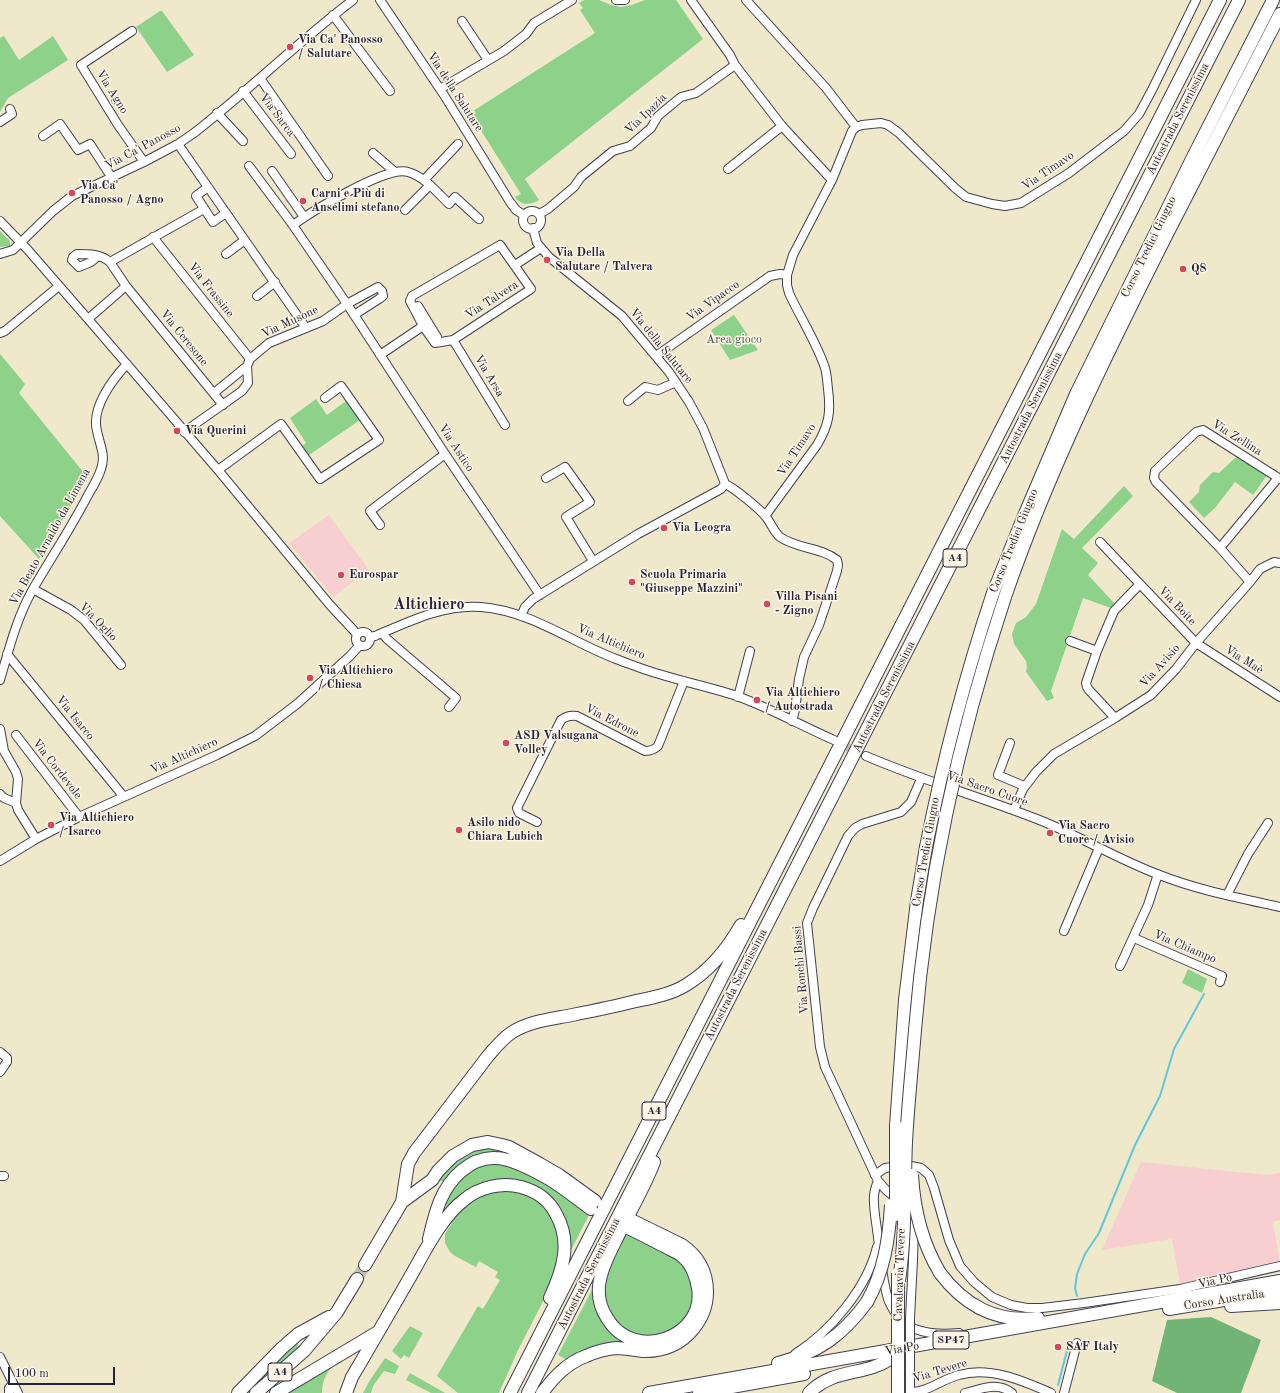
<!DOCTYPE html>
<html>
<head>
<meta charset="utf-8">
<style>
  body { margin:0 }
  #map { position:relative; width:1280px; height:1393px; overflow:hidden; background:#f0e8cb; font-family:"Old Standard TT",serif }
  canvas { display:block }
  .scale { position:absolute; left:8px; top:1367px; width:107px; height:18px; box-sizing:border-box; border:2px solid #22223b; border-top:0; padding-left:5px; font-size:12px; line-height:14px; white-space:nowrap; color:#22223b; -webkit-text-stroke:3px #fcf5e5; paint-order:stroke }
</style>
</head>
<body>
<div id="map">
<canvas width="1280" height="1393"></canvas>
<div class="scale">100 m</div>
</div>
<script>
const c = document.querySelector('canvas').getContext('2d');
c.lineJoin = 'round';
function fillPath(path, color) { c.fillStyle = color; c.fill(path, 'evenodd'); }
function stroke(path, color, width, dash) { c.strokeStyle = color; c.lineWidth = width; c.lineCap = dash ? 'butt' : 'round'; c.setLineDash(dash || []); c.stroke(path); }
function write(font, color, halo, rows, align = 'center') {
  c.font = font + ' "Old Standard TT",serif'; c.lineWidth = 3; c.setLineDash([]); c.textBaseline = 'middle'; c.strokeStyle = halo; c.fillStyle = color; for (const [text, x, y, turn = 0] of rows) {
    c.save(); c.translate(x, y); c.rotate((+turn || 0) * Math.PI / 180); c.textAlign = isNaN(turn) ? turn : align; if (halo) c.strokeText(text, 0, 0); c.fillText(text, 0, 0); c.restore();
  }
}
fillPath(new Path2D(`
  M329,515L369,570L333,597L289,543Z
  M1141,1162L1267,1175L1280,1173V1220L1273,1222L1280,1262L1180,1284L1172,1239L1102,1250Z`), '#f7cfd1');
fillPath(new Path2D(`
  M584,0H599L611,5L621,7L632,5L645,0H676L703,39L525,179L539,200C531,205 521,206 515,197L521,194L470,113L595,33L580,10L583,8L579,3Z
  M160,11H162L194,55L167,72L136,27Z
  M4,36L19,60L53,36L68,60L8,98L0,112V38Z
  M0,231L10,241V246L0,247Z
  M734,315L758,350L730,360L711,330Z
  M0,354L25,384L19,393L88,478L39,559L0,516Z
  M316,399L327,415L346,401L360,420L309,455L302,446L306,443L290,418Z
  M1237,456L1267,475L1253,495L1235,482L1215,508L1204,518L1189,502L1199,492L1200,485L1213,472L1219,473Z
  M1124,486L1133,496L1082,548L1098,563L1088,575L1115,604L1111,608L1083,598L1051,691L1054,698L1047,701L1026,672L1027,667L1026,661L1014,644L1012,634L1016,623L1026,617L1036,604L1062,529L1074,539Z
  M1188,969L1207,979L1202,993L1182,983Z
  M478,1146L501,1148L527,1162L505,1154L444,1182L439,1180V1178L453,1161Z
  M500,1162L544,1181L590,1213L570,1252L566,1225L516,1182L450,1208L444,1204L457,1181L474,1166Z
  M508,1189L532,1195L550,1211L559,1231L560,1259L551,1286L518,1350L499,1393H458L437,1376L478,1306L483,1309L500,1280L495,1277L498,1272L479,1261L476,1267L455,1256L450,1252L445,1243V1234L459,1211L465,1204L484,1193Z
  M626,1230L680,1258L685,1265L693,1284L692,1304L684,1321L669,1333L646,1338L624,1332L605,1307L604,1280Z
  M594,1286C594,1317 602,1333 632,1343L567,1360L558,1355Z
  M410,1326L423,1333L409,1358L404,1355L401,1359L392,1351Z
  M297,1343L301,1349L250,1393H242L282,1351Z
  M385,1358L399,1366L395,1374L384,1371L373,1386L371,1393H363L370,1380Z
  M338,1361C328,1370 322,1379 322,1393H283Z
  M410,1373L445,1393H431L406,1380Z`), '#8dd18a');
fillPath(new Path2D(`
  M1211,1317L1261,1340L1241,1393H1177L1152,1381L1167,1320Z`), '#72b376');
stroke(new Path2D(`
  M1077,1296L1075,1288L1077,1274L1085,1254L1099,1233L1135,1145L1160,1096L1174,1049L1204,994
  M1058,1385L1069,1343`), '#60c8dc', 2);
stroke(new Path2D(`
  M836,742L860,753`), '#c7c0ae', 8, [8, 4]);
stroke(new Path2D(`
  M357,1279L365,1265`), '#c7c0ae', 12, [12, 6]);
const minor = new Path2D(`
  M380,0L444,95L510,202L516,210L524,215
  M616,0H625
  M691,0L730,55L735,65L782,126L832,180
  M746,0L826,88L856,127
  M333,15L390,91
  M462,21L488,60
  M132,31L81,65L118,125L144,162
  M260,78L328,176
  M440,89L504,51L526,34L534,23L572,0
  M243,91L291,154
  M217,113L243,141
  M0,122L12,114L10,109
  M43,136L60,124L78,150L90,144L112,178
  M178,144L306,328
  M373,153L395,172
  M249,166L290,221L347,304L445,454L540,595
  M728,169L782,126
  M272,171L304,217
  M424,180L458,144
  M208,187L196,196L213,222L226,213
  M204,209L110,262L126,286L223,405
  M405,210L430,185
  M523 220a9 9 0 1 1 18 0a9 9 0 1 1-18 0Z
  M539,214L548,209L574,187L581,177L613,151L630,146L651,128L658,116L681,97L696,93L735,65
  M0,221L28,250L88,319L218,470L330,605L357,634
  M293,225C311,212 387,165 408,172C425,177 437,192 449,204L455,197L479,219
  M153,237L250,359
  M500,245L531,289L453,340L435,343L423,326L410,301L412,296Z
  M0,254L13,250L53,211L72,196L144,162L178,144L194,133C248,91 298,42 353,0
  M226,254L245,240
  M98,256L91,262L79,267L72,260L73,257L77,254C89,254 101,254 110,262
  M515,265L541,248
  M257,296L275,282
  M418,306L437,337
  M88,319L126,286
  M0,333L5,331L59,286
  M453,340L505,425
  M380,355L423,326
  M656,356L770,276L780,274L787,275
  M214,393L247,366
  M628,401L645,387L658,390L676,382
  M184,432L242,391L248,383L247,366L250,359L269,343L323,321L347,304L378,287L382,291L383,296L379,299L354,315
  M218,470L281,424L320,479L379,440L341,386L325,398
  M546,478L565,467L590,502L566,517L593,561
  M725,484C733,487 760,509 766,517C771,523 774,532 780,537C797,549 821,547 837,560L838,565L837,571L819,625L804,657L799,679L795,710L792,721
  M765,516L817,445C829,425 831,412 828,389C827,381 827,372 824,365C815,340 800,317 789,293L787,285V275L793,255L832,180L852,131L856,127L862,125L881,123L888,125L899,133L955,188L966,197L992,204L1005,206L1021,203L1069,173L1124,131L1139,114L1152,90L1196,0
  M380,525L370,511L445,454
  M1100,542L1196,643L1280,697
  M1220,548L1278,478
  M1250,582L1220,548L1156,482L1154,478L1155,471L1196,432L1203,430L1280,479
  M33,589L71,610L84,620L121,665
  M521,616L525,607L533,599L638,534L721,489L725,484L724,481L703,428L689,402L669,372L622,316L549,257L537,243L533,228
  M356 639a7 7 0 1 1 14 0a7 7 0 1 1-14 0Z
  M382,633L387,639L456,698L449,707
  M370,637L375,636C408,622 444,604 481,607C531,611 571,642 616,659C630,664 644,670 659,674C685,682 712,688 737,696C770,708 802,726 834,740
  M1070,641L1097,651
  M7,654L124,797
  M0,680C9,649 17,617 33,589C51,558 71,528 87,497C92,488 98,479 101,469C106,455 100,446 97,431C91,408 112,380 127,364
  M738,697L750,651
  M1115,718L1089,690L1087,687L1086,683L1097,651L1114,611L1140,584
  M0,729L4,751L16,772L18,779L16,803L18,810L36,839
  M16,735L79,817
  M1010,743L998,775L1024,786
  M866,756C924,781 984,798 1042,821C1081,837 1118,859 1157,874C1197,890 1239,898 1280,907
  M0,794L4,798L16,803
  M1014,810L1023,789L1036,772L1054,754L1115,718L1151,695L1176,669L1196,643L1250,582L1260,569L1274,562L1280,563
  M537,822L519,813L517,808L561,720C566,716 570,715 577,716L645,751C651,751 654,750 658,746L684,681
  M0,861L36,839L79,817L217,755L255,736L297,704L350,656L359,646
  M1227,895L1248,854L1268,823
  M1064,931L1099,848
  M1134,938L1222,976L1220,982
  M1120,966L1148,905L1158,874
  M0,1052L7,1058V1062L0,1072
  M875,1175L885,1168L906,1165L921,1168L929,1175L934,1188L949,1240L960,1266L974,1282L992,1297L1011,1305L1027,1308H1042L1084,1303L1180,1289L1280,1266
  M0,1176H4
  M878,1181C875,1188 873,1194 874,1202C874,1214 877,1226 878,1238C881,1258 882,1279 888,1299C891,1307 897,1316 903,1322C917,1334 941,1335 959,1333
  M899,1201L886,1190L878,1181L825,1067L820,1047L807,923L813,908L848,836L855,828L862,824L901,812L911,802L921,779
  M912,1215L914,1225L913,1260
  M795,1354C831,1331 867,1288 877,1247
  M0,1357L18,1393
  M910,1392C929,1392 942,1379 959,1375C990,1366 1023,1381 1051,1393
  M9,1393V1388L13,1384
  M910,1393V1372
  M965,1393C982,1389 997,1381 1012,1393
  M1064,1393L1077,1343`);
const highway = new Path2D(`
  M993,593L1021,523L1076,394L1194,155L1273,0
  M1005,597C1048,472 1107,353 1166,236C1204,162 1242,88 1280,14
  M896,1126L905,1000L917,901L926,847
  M402,1202L432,1180L438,1171L453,1156L472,1145L488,1142L502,1145L509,1147L540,1164L559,1175L595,1201
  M628,1228C641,1234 654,1241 666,1247C671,1250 677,1252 682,1256C692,1264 696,1276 698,1288C706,1337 634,1364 607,1318C601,1309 598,1298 599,1286C601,1269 609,1254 617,1238C629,1213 644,1188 654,1162
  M429,1239C432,1226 435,1213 440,1201C449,1179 470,1157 495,1158C511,1158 535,1171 549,1179C564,1188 577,1199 591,1209
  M365,1265L402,1202L408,1164L414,1153L488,1056C495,1048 502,1039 511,1033C529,1021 552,1019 572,1015C592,1011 612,1007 632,1002C650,998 670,995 686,985C709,971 728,948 741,925
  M940,1273C965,1306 996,1323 1038,1318
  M1231,1306L1280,1303
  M1169,1309L1280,1291
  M778,1363C818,1353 843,1335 867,1302
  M238,1393L282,1348L298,1334L329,1317
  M256,1393L304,1351L337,1312L357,1279
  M276,1393L378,1332
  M346,1393L352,1377C371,1345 390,1312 409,1279C423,1255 441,1217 464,1200C479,1187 502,1182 521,1187C536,1191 549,1200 556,1214C572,1242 563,1270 550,1298
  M510,1393L1220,0
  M528,1393L1239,0
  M542,1393C554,1377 567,1363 586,1356C595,1352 606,1349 616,1348C625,1348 634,1350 643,1351C663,1352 682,1344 694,1328C702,1318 707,1305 707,1292C707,1272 698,1256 682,1245L631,1220
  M649,1393L1280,1281
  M699,1393L804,1374
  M809,1393C833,1368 865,1376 890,1359
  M898,1393V1374`);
stroke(minor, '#414051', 10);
stroke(highway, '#414051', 14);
stroke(minor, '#fff', 8);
stroke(highway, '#fff', 12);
const minorBridge = new Path2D(`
  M910,1372V1318L913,1260`);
const highwayBridge = new Path2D(`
  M926,847C943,761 965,677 993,593
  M912,1175C914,1210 922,1243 940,1273
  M896,1215V1126
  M898,1273V1374
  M899,1281C906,1235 904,1188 906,1142C908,1105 912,1067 915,1030C927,882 958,738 1005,597
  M867,1302C884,1272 889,1239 891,1205`);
stroke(minorBridge, '#414051', 10, []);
stroke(highwayBridge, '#414051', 14, []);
stroke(minorBridge, '#fff', 8);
stroke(highwayBridge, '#fff', 12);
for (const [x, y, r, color] of [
  [290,47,4,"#d1495b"],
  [72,193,4,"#d1495b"],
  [303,201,4,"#d1495b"],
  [547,260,4,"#d1495b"],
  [1183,269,4,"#d1495b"],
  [177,431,4,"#d1495b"],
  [664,528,4,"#d1495b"],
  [341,575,4,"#d1495b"],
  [632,582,4,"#d1495b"],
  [767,604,4,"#d1495b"],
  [310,678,4,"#d1495b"],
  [757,700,4,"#d1495b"],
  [506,743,4,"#d1495b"],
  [51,825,4,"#d1495b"],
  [459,830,4,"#d1495b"],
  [1050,833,4,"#d1495b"],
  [1058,1347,4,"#d1495b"]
]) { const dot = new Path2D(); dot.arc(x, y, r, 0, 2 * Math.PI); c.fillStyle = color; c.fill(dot); stroke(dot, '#fcf5e5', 1.5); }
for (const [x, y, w] of [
  [955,558,24],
  [654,1111,24],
  [951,1340,36],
  [280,1372,24]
]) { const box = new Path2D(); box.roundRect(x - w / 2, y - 9, w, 18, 3); c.fillStyle = '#fcf5e5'; c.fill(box); stroke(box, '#22223b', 1); }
write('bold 11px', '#22223b', null, [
  ["A4",955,558],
  ["A4",654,1111],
  ["SP47",951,1340],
  ["A4",280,1372]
]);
write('bold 12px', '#22223b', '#fcf5e5', [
  ["Via Ca' Panosso",298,40],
  ["/ Salutare",298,54],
  ["Via Ca'",80,186],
  ["Panosso / Agno",80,200],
  ["Carni e Più di",311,194],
  ["Anselimi stefano",311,208],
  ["Via Della",555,253],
  ["Salutare / Talvera",555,267],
  ["Q8",1191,269],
  ["Via Querini",185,431],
  ["Via Leogra",672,528],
  ["Eurospar",349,575],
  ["Scuola Primaria",640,575],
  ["\"Giuseppe Mazzini\"",640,589],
  ["Villa Pisani",775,597],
  ["- Zigno",775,611],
  ["Via Altichiero",318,671],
  ["/ Chiesa",318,685],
  ["Via Altichiero",765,693],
  ["/ Autostrada",765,707],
  ["ASD Valsugana",514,736],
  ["Volley",514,750],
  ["Via Altichiero",59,818],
  ["/ Isarco",59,832],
  ["Asilo nido",467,823],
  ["Chiara Lubich",467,837],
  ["Via Sacro",1058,826],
  ["Cuore / Avisio",1058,840],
  ["SAF Italy",1066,1347]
], 'left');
write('12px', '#22223b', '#fcf5e5', [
  ["Via Agno",112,92,58],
  ["Via della Salutare",455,92,57],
  ["Via Ipazia",646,114,-44],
  ["Via Sarca",277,115,53],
  ["Autostrada Serenissima",1178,119,-63],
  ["Via Ca' Panosso",143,147,-28],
  ["Via Timavo",1048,171,-34],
  ["Corso Tredici Giugno",1149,247,-64],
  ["Via Frassine",211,290,52],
  ["Via Talvera",492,300,-33],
  ["Via Vipacco",713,301,-35],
  ["Via Musone",290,322,-25],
  ["Via Ceresone",184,338,51],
  ["Via della Salutare",661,346,51],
  ["Via Arsa",489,376,59],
  ["Autostrada Serenissima",1031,408,-63],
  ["Via Zellina",1237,438,32],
  ["Via Astico",456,448,57],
  ["Via Timavo",797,450,-57],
  ["Via Beato Arnaldo da Limena",50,537,-61],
  ["Corso Tredici Giugno",1014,541,-68],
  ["Via Boite",1177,606,46],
  ["Via Oglio",98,622,46],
  ["Via Altichiero",611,642,23],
  ["Via Maè",1244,660,32],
  ["Via Avisio",1160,666,-48],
  ["Autostrada Serenissima",884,697,-63],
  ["Via Isarco",75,718,51],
  ["Via Edrone",612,721,27],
  ["Via Altichiero",184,756,-24],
  ["Via Cordevole",57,769,52],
  ["Via Sacro Cuore",987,789,19],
  ["Corso Tredici Giugno",926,852,-80],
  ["Via Chiampo",1185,947,23],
  ["Via Ronchi Bassi",801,970,-95],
  ["Autostrada Serenissima",736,985,-63],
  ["Autostrada Serenissima",589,1274,-63],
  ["Cavalcavia Tevere",900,1275,-88],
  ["Via Po",1215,1281,-12],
  ["Corso Australia",1224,1300,-9],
  ["Via Po",902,1349,-10],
  ["Via Tevere",940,1371,-17]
]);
write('12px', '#425753', '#fcf5e5', [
  ["Area gioco",734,340]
]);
write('bold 16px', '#22223b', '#fcf5e5', [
  ["Altichiero",429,605]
]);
</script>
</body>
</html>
